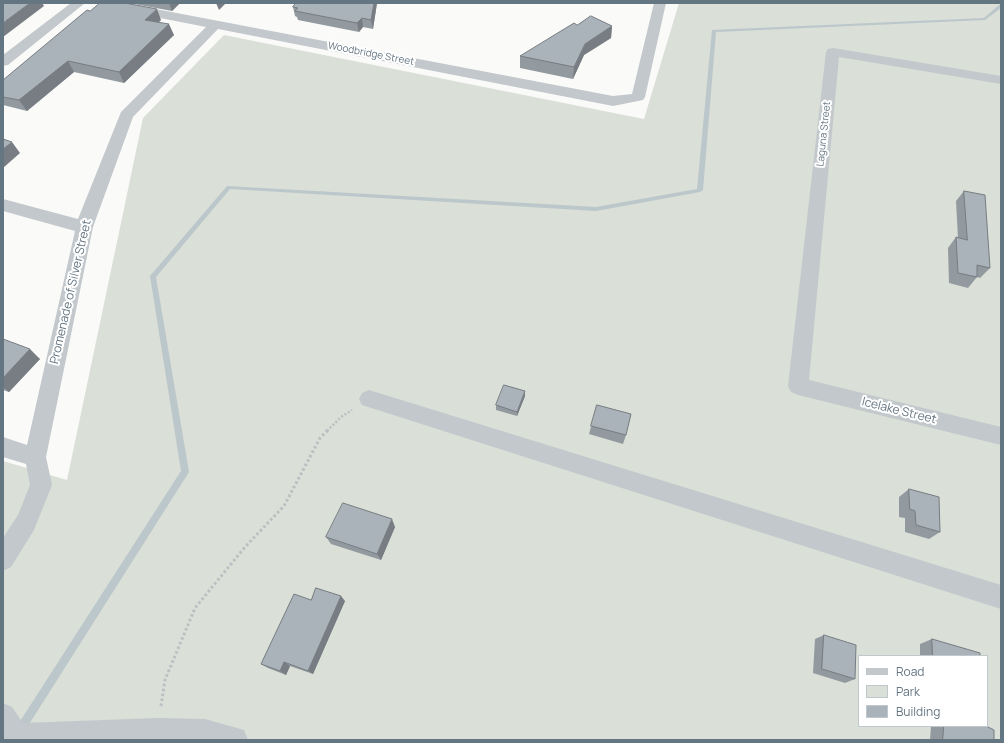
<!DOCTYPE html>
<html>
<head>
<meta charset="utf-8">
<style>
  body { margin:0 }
  #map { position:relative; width:1004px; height:743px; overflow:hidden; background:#fafaf8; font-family:Manrope,sans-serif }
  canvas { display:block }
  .frame { position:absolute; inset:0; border:4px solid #657683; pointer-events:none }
  .legend { position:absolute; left:858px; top:655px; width:130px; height:72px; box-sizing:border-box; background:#fff; border:1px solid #c1c8cd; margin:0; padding:5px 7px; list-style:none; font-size:12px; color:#657683 }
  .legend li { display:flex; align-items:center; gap:8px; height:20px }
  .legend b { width:20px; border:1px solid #c1c8cd }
</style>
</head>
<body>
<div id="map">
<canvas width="1004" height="743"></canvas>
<div class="frame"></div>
<ul class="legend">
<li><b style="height:5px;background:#c3c8cc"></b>Road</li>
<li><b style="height:11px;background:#dadfd7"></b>Park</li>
<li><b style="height:11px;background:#aab3b9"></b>Building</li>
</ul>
</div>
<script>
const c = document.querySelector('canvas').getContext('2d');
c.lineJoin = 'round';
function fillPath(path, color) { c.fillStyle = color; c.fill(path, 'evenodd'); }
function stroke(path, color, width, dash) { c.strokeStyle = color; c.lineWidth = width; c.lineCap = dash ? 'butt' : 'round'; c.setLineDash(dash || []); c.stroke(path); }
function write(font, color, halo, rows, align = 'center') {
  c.font = font + ' Manrope,sans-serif'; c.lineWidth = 4; c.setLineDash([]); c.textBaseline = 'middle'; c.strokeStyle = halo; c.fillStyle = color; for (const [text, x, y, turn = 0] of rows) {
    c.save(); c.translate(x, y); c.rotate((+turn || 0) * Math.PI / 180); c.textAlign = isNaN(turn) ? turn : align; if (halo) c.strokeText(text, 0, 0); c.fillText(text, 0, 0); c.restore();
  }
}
fillPath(new Path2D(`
  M679,3H1001V740H3V461L67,480L143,118L224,35L644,119ZM859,656H987V726H859Z`), '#dadfd7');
fillPath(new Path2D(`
  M999,5H1001V8L985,20L716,32L703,190L700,192L596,211L230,189L156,277L189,472L19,740H8L181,471L150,276L227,186L596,207L697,189L712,30L984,18Z`), '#bbc7cb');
stroke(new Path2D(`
  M327,431L341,417L352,410`), '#bbbfc2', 2.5, [2, 2]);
stroke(new Path2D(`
  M161,706L165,680L195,608L245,547L284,506L320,438L328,430`), '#bbbfc2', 3, [2.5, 2.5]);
fillPath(new Path2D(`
  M71,3H85L8,65L3,66V55Z
  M98,3H124L613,96L632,94L654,3H666L645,97L643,100L613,106L218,29L133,117L93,227L46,457L52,485L34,530L11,567L3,571V538L18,515L30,485L26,464L3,457V437L27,445L75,231L3,211V199L78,219L121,112L206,27L104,7Z
  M833,48L1001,76V84L839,57L809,380L1001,427V445L798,395L791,392L788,386L826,52L828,49Z
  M369,390L1001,585V609L362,405L359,399L362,393Z
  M3,703L12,707L23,723L157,718L205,719L244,730L248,740H3Z`), '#c3c8cc');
fillPath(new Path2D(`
  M129,3H180L172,11Z
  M296,3H377L373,29L363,27L359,32L298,20L297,17L295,16L293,7Z
  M161,20L159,22L174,35L124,83L74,72L27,111L3,105V80Z
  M577,25L612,26L611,38L584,55L573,79L520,68V56Z
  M964,191L990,268L980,278L977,277L968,288L949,283L948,248L956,237L958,238L956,201Z
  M3,339L40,359L9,392L3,390Z
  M525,396L517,416L496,410V405Z
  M597,405L626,435L623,444L589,434Z
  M909,489L940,532L929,539L905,532V518L899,517V497Z
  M395,527L381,560L331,544L326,537Z
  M311,600L345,601L313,674L290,666L286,675L268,668L261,664Z
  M824,635L855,679L845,683L813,673L815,639Z
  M932,639L980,656H920V644Z
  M931,726H986L994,740H930Z`), '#929a9f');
fillPath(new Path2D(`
  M30,3H42L44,6L3,37V23Z
  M169,3H180L172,11Z
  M216,3H226L219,10Z
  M374,3H377L373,29L371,20Z
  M157,9L161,20L150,30L145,20Z
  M362,18L363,27L359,32L357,23Z
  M169,24L174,35L124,83L119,72Z
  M612,26L611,38L584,55L573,79L574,67L585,44Z
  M68,61L74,72L27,111L19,100Z
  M12,142L20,153L3,168V149Z
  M30,349L40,359L9,392L3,387V378Z
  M525,391V396L517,416V412Z
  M392,519L395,527L381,560L377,554Z
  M341,596L345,601L313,674L308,671Z
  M284,662L290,666L286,675L280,671Z`), '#777d82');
const building = new Path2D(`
  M3,3H30L3,23Z
  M100,3H125L157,9L145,20L169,24L119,72L68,61L19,100L3,97V80L87,10L90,11Z
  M296,3H374L371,20L362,18L357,23L295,11L298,8L293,7Z
  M591,16L612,26L585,44L574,67L520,56L574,23L577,25Z
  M3,139L12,142L3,149Z
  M964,191L985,195L990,268L977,265V277L958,273L956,237L967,240Z
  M3,339L30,349L3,378Z
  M504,385L525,391L517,412L496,405Z
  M597,405L631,414L626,435L591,426Z
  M909,489L939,497L940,532L916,525L915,511L910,509Z
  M343,503L392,519L377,554L326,537Z
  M316,588L341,596L308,671L284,662L280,671L261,664L294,594L311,600Z
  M824,635L856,645L855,679L822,669Z
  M932,639L980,653V656H933Z
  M944,726H986L994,730V740H943Z`);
fillPath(building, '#aab3b9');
stroke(building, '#777d82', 1);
write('10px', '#657683', '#fff', [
  ["Woodbridge Street",371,54,11],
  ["Laguna Street",824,134,-84]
]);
write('12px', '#657683', '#fff', [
  ["Promenade of Silver Street",71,292,-77],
  ["Icelake Street",899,411,14]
]);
</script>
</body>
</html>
